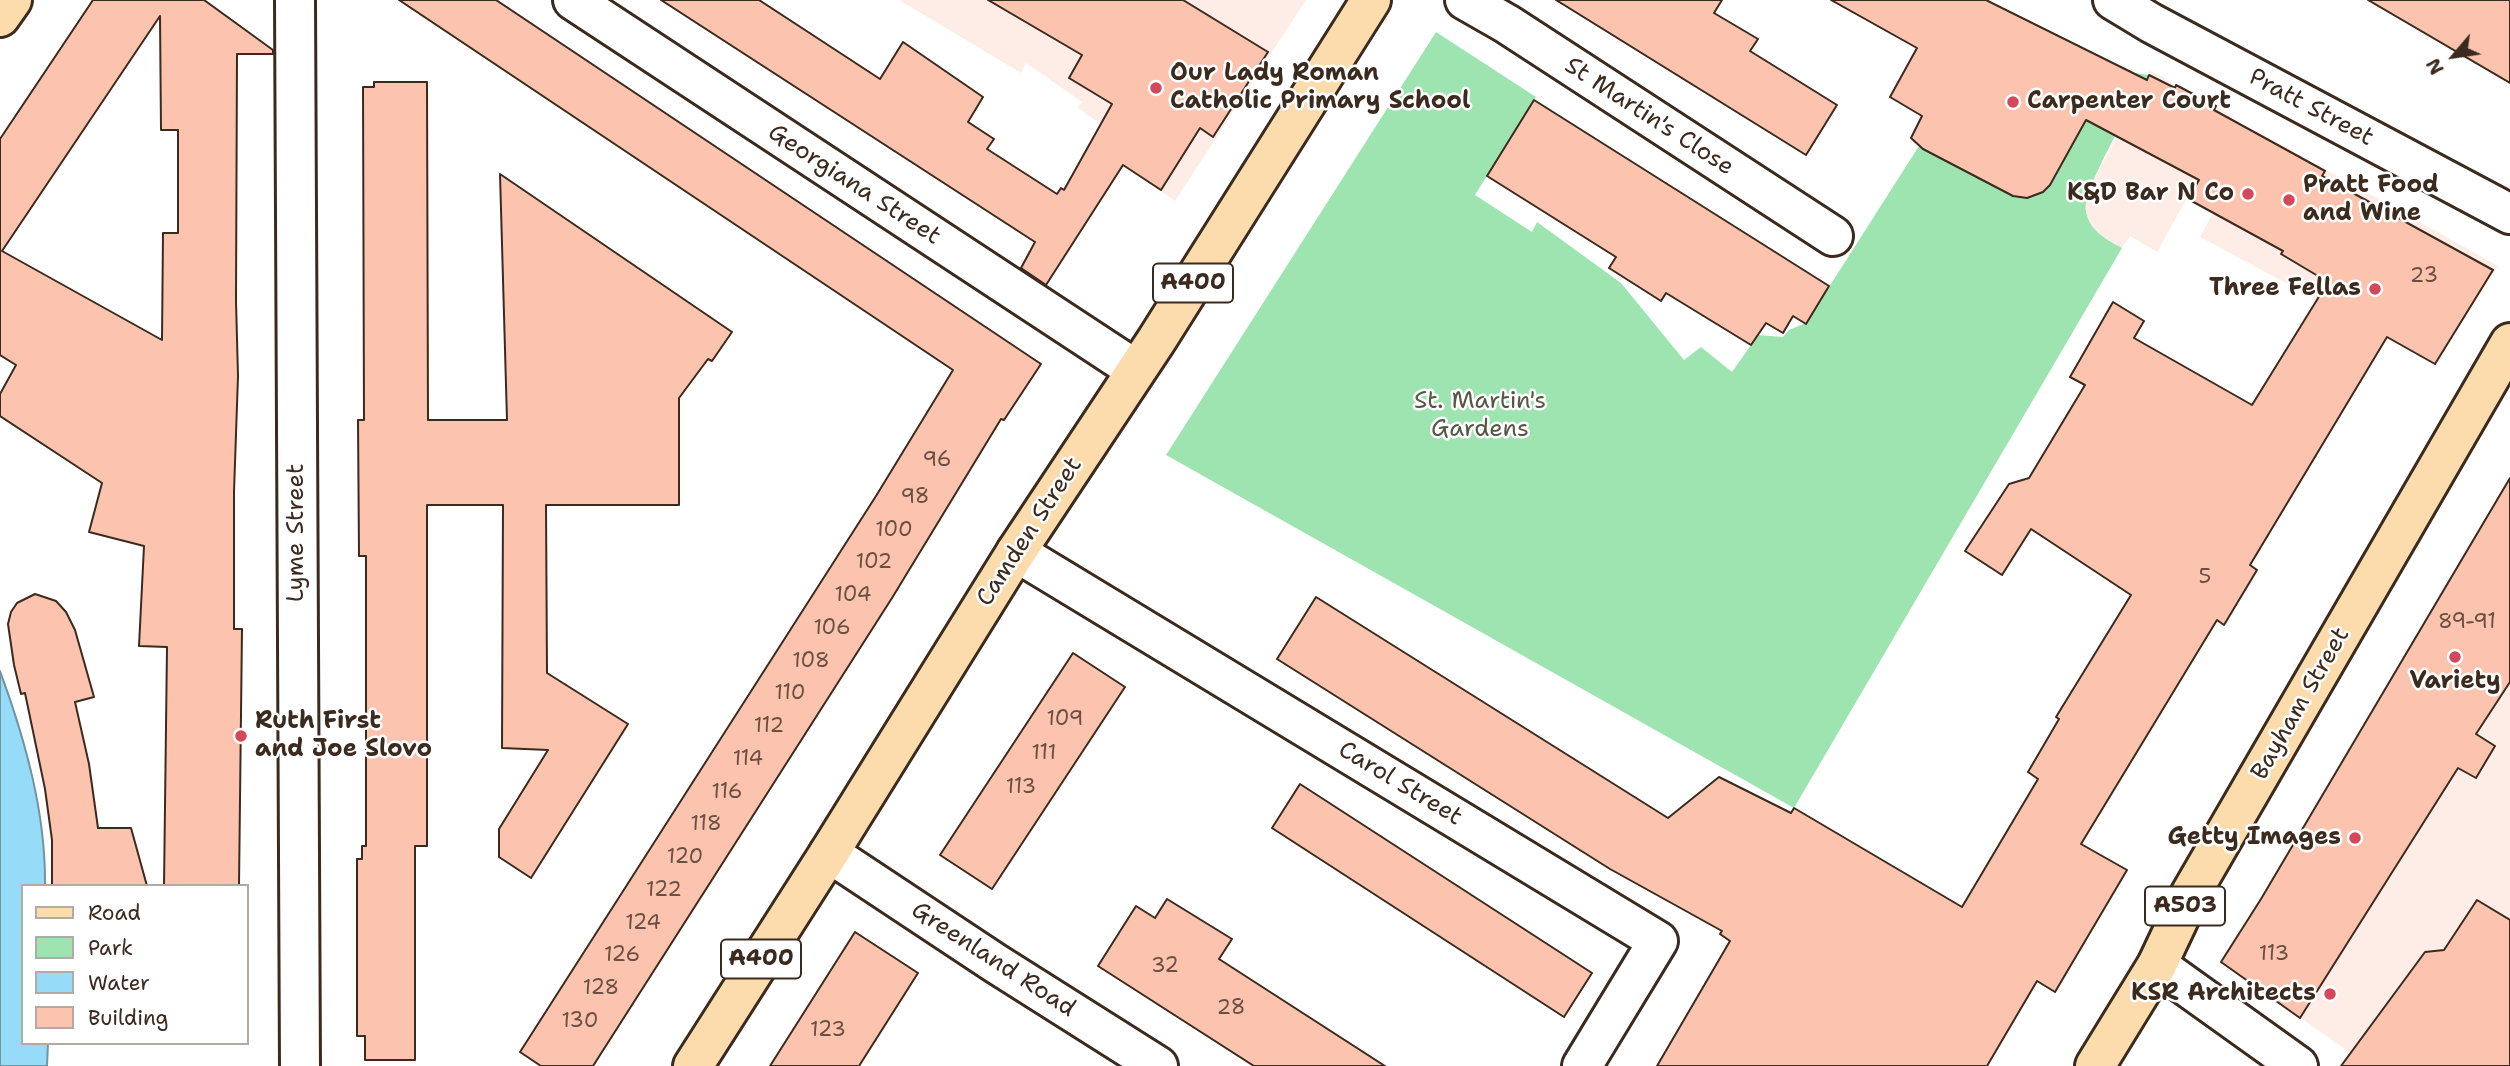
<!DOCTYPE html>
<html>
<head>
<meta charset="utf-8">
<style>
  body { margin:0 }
  #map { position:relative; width:2510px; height:1066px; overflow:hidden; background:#fff; font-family:"Shantell Sans",sans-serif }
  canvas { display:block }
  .legend { position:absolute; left:21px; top:884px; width:228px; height:161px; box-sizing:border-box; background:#fff; border:2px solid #b1aaa5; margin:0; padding:9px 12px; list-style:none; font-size:21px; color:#3b2a1e }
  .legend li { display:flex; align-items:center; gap:14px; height:35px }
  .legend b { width:35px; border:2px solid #b1aaa5 }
  .north { position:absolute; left:2419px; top:21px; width:70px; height:70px; -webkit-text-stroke:5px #fff; paint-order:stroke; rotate:241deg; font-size:19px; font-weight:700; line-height:28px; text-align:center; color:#3b2a1e }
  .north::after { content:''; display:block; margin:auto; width:24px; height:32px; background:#3b2a1e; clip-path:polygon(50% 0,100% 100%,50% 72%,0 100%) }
</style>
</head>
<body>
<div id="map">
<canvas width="2510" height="1066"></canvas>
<ul class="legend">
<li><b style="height:9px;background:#fcdcac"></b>Road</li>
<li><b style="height:19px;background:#9de4b1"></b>Park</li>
<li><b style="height:19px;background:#96dbf8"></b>Water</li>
<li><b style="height:19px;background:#fcc4af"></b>Building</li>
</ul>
<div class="north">N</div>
</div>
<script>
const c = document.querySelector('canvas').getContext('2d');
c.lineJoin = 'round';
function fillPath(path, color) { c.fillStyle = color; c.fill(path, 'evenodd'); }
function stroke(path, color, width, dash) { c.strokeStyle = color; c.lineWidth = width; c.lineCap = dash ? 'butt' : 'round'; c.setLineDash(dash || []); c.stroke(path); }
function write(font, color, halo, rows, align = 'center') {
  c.font = font + ' "Shantell Sans",sans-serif'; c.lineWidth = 5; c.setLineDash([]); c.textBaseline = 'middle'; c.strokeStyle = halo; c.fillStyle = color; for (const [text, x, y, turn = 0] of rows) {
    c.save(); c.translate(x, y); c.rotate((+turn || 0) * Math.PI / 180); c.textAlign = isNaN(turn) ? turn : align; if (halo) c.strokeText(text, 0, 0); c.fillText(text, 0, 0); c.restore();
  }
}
fillPath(new Path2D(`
  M899,0H1306L1175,201L1090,143L1101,124L1078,108L1082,102L1026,63L1021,73Z
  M2149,70L2233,116L2157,252L2130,236L2122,248L2098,234L2089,222L2086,211V201L2094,180L2149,75Z
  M2257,131L2498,266L2463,320L2430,303L2405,347L2200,237Z
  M2510,478V1066H2369L2295,1014L2261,899Z`), '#feede7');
fillPath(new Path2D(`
  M1436,32L1536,97L1475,195L1532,232L1537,222L1621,283L1684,360L1701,347L1732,372L1758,335L1783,337L1789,330L1806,323L1919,146L2013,196C2031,201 2045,193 2055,178L2116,65L2134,73L2149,75C2136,100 2082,188 2086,211C2089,231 2106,239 2122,248L1794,808L1166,455Z`), '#9de4b1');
const water = new Path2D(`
  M0,671C25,739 46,813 45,886H23V1043H48L47,1066H0Z`);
fillPath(water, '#96dbf8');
stroke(water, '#7294a1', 2);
const building = new Path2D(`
  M93,0H204L273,50V54H237L236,301L238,376L234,492V629H242L239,886H164L167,647L139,646L144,546L89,532L102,483L0,416V394L16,365L0,355V139ZM160,16L161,130H178V233H163L162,340L2,251Z
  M399,0H496L1041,364L1004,420L1001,419L892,598L593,1066H541L520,1052L876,496L953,370Z
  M661,0H759L880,79L903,42L983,97L968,122L994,139L987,149L1057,194L1061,188L1064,190L1112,104L1069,78L1082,55L988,0H1183L1268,52L1213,137L1200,128L1161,190L1123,165L1046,285L1021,268L1035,242Z
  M1556,0H1722L1714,13L1758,39L1750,51L1837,105L1806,155Z
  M1831,0H1986L2147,80L2149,75L2175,88L2176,85L2216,106L2214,110L2325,171L2322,176L2493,270L2435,364L2387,337L2250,565L2257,570L2224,625L2217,620L2081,844L2127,870L2055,992L2037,981L1987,1066H1657L1730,941L1720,934L1722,931L1610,869L1277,659L1316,597L1668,818L1719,777L1791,813L1794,808L1962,907L2038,779L2028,772L2059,719L2056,717L2131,595L2031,529L2002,575L1965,551L2009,484L2029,478L2085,385L2070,377L2113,302L2144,321L2134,338L2252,405L2328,282L2281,254L2283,251L2188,199L2199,180L2086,120L2050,185L2043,192L2027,198L2013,196L1923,149L1911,138L1922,116L1890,97L1917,48Z
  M2368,0H2510V83Z
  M374,82H427L428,420H507L500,174L732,332L712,361L708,359L679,398V505H546L547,673L628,724L531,878L499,857V829L548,750L502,748L503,505H427V846H415V1060H365V1036H357V859H362V846H366V556H359L358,420H364L363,87H374Z
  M1534,100L1829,286L1806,324L1793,316L1783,333L1766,323L1751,345L1666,293L1661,301L1609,268L1616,257L1487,176Z
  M2510,478V682L2476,734L2495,746L2476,778L2458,768L2300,1018L2221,962L2261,899Z
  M35,594L56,601L66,612L75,630L94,697L75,702L89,764L98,828H131L147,886H52V840L45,789L25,693L21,694L14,665L8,624L11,612L17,603Z
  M1073,653L1125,687L992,889L940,855Z
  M1300,784L1592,973L1564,1017L1272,828Z
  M1167,899L1232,939L1219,959L1385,1066H1254L1098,966L1136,906L1155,918Z
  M2477,900L2510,920V1066H2341L2425,952L2444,950Z
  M855,932L918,973L859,1066H770Z`);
fillPath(building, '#fcc4af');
stroke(building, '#3b2a1e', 2);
const street = new Path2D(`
  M295,0L300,1066
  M573,0L1136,370
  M1465,0L1507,24L1833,236
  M1016,552L1658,941L1582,1066
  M829,853L995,963L1158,1066
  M2157,965L2298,1066`);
const secondary = new Path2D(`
  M2113,0L2151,23L2510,214`);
const primary = new Path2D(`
  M0,17L12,0
  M2095,1066L2157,965L2191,893L2510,343`);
const highway = new Path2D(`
  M693,1066L829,853L1016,552L1156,341L1371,0`);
stroke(street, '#3b2a1e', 44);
stroke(secondary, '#3b2a1e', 44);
stroke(primary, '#3b2a1e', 44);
stroke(highway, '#3b2a1e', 44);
stroke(street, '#fff', 38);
stroke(secondary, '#fff', 38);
stroke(primary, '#fcdcac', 38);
stroke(highway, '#fcdcac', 38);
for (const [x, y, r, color] of [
  [1156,88,7,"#d1495b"],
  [2013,102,7,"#d1495b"],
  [2248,194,7,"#d1495b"],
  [2289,200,7,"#d1495b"],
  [2375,289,7,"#d1495b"],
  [2455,657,7,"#d1495b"],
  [241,736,7,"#d1495b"],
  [2355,838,7,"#d1495b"],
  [2330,994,7,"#d1495b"]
]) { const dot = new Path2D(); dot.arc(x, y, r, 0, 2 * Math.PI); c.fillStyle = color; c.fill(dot); stroke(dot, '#fff', 2.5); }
write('21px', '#6b5042', null, [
  ["23",2424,277],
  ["96",937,461],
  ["98",915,498],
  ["100",894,531],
  ["102",874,563],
  ["5",2205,578],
  ["104",853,596],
  ["89-91",2467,623],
  ["106",832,629],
  ["108",811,662],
  ["110",790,694],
  ["109",1065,720],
  ["112",769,727],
  ["111",1044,754],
  ["114",748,760],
  ["113",1021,788],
  ["116",727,793],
  ["118",706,825],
  ["120",685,858],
  ["122",664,891],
  ["124",643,924],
  ["113",2274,955],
  ["126",622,956],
  ["32",1165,967],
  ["128",601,989],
  ["28",1231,1009],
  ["130",580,1022],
  ["123",828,1031]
]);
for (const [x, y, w] of [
  [1193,283,80],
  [2185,906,80],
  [761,959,80]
]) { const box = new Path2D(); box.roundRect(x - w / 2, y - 19.5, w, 39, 5); c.fillStyle = '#fff'; c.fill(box); stroke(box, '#3b2a1e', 2); }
write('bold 23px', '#3b2a1e', null, [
  ["A400",1193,283],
  ["A503",2185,906],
  ["A400",761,959]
]);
write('bold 24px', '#3b2a1e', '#fff', [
  ["Our Lady Roman",1170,74],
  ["Catholic Primary School",1170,102],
  ["Carpenter Court",2027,102],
  ["Pratt Food",2303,186],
  ["and Wine",2303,214],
  ["K&D Bar N Co",2234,194,"right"],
  ["Three Fellas",2361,289,"right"],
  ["Variety",2455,682,"center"],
  ["Ruth First",255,722],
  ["and Joe Slovo",255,750],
  ["Getty Images",2341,838,"right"],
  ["KSR Architects",2316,994,"right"]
], 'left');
write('24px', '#3b2a1e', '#fff', [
  ["Pratt Street",2311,108,28],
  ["St Martin's Close",1649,117,33],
  ["Georgiana Street",854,185,33],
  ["Camden Street",1030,532,-57],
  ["Lyme Street",297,533,-90],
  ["Bayham Street",2301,704,-60],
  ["Carol Street",1400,784,31],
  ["Greenland Road",993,960,33]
]);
write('24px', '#545843', '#fff', [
  ["St. Martin's",1480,402],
  ["Gardens",1480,430]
]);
</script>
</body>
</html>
